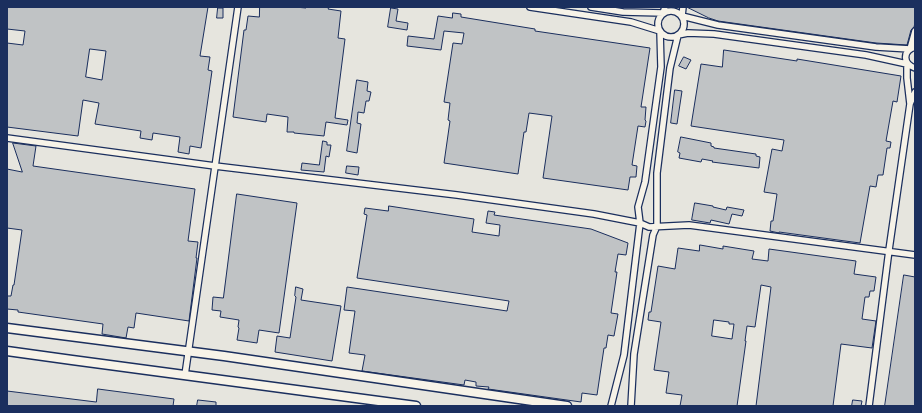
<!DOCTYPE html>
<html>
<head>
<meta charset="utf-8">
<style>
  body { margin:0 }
  #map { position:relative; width:922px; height:413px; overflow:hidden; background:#f7f3e8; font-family:"Playpen Sans",sans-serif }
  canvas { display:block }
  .frame { position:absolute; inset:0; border:8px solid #1b2f5e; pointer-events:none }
</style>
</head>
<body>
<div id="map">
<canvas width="922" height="413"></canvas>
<div class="frame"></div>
</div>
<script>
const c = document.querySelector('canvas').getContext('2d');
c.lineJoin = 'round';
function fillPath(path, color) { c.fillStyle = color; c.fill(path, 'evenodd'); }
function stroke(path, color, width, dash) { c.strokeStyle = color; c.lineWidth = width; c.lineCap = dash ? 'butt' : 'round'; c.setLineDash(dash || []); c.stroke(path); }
fillPath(new Path2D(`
  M7,7H915V406H7Z`), '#e6e5de');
const building = new Path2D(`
  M7,7H208L200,56L210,57L208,70L212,71L201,148L190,146L189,154L178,152L180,137L153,133L152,140L140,138L141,131L95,124L99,103L83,100L78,136L7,127V43L23,45L25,31L7,29ZM90,49L106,51L102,80L86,77Z
  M260,7H295L306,8V7H329L328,9L341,11L338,38L345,39L335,118L348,120L347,125L326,122L324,136L294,133V132H287L288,117L267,114L266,122L233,117L244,30H246L248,16L259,17Z
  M687,7H915V23L914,27L911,30L907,45L876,43L718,21L709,18Z
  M218,8H223V18H217Z
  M391,8L398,9L396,21L408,23L407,30L388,27Z
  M453,13L461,14V17L535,29V31L650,48L641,107H646L645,120L646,121L645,127L638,126L632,165L637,166L636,177H630L628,190L543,178L552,116L529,113L526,132H524L518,174L444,163L450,121L448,120L450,103L444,102L453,43L462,44L464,33L444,31L441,50L407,46L408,36L434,39L438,16L452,18Z
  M724,50L797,61V59L901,76L897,102L893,101L886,141L891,142L890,148H887L883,175H878L876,187L870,186L860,243L779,232V233L770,231L771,221H773L777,194L764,192L772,149L782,151L784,140L691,126L701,64L722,67Z
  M684,57L691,60L686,69L679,66Z
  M357,80L368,82L367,91L371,92L369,101H366L364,113L358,112L357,123L361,124L357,153L347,151Z
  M675,90L682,91L677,124L671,123Z
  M681,137L711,143V146L714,147V148L756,154V156L760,157L759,168L712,162L713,161L702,159L701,162L679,158L680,153L678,152Z
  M323,141L327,142V145H331L329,157L326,156L324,172L301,170L302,163L319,165Z
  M13,143L36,146L33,166L195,189L188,241L198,242L196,258H197L189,321L136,313L134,328L128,327L126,338L102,334L103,324L18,312V310L7,309V296H11L13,285H14L22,230L7,228V169L22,172Z
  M347,166L359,167L358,175L346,173Z
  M237,194L297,203L279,333L259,330L257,343L237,340L239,328L238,327L239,320L220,317L221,311L212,310L213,297L223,298Z
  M695,203L713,206V207L726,210L727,207L744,210L742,216L732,214L729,224L711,220L710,223L692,220Z
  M389,206L474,219L472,232L499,236L500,225L486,223L488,211L495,212L494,215L591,229L628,243L626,255L618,254L615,272H617L611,313L618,314L614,336L608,335L606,348H604L597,395L582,393L581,402L488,389L489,387L476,386V382L465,380L464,385L362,371L365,355L349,353L355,311L344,310L347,287L507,311L509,301L357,278L367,215L364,214L365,208L388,211Z
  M700,245L723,249V246L754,251L752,259L768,261L769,249L856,261L854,274L876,277L874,291H870L869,297H865L862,319L876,321L872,348L841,344L833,406H756L771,287L761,285L755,327L747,326L745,341H746L737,406H680L682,395L666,393L669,372L654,370L661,322L648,320L649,312H651L658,266L675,269L678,248L699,251ZM714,320L729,322V324H734L732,339L712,336Z
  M904,275L915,277V406H885Z
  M296,287L303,289L301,300L341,306L332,361L275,352L277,336L290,338L296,297L295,296Z
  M98,389L174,399L173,406H7V391L96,402Z
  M198,400L216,402V406H197Z
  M853,400L862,401L861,406H852Z`);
fillPath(building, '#c0c3c5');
stroke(building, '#1b2f5e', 1);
const street = new Path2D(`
  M530,7L631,22L660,31L661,67L645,182L638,207L640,223L624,355L611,406
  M591,7L623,12L663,13L665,7
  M683,7L682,16L718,25L876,47L910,49L915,31
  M658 24a13 13 0 1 1 26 0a13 13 0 1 1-26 0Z
  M915,47C902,51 903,64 915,68
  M7,138L215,166L457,195L594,214L640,223L649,227L689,225L915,255
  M185,375L238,7
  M631,406L634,354L653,235L657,226V173L670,68L678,35L688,33L714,34L866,55L907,64V78L910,104
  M869,406L889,250L910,104L915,92`);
const secondary = new Path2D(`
  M7,328L224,356L567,406
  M7,351L72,360L416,406`);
stroke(street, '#1b2f5e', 8);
stroke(secondary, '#1b2f5e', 11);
stroke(street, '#f7f3e8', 5.5);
stroke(secondary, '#f7f3e8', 8);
</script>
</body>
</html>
